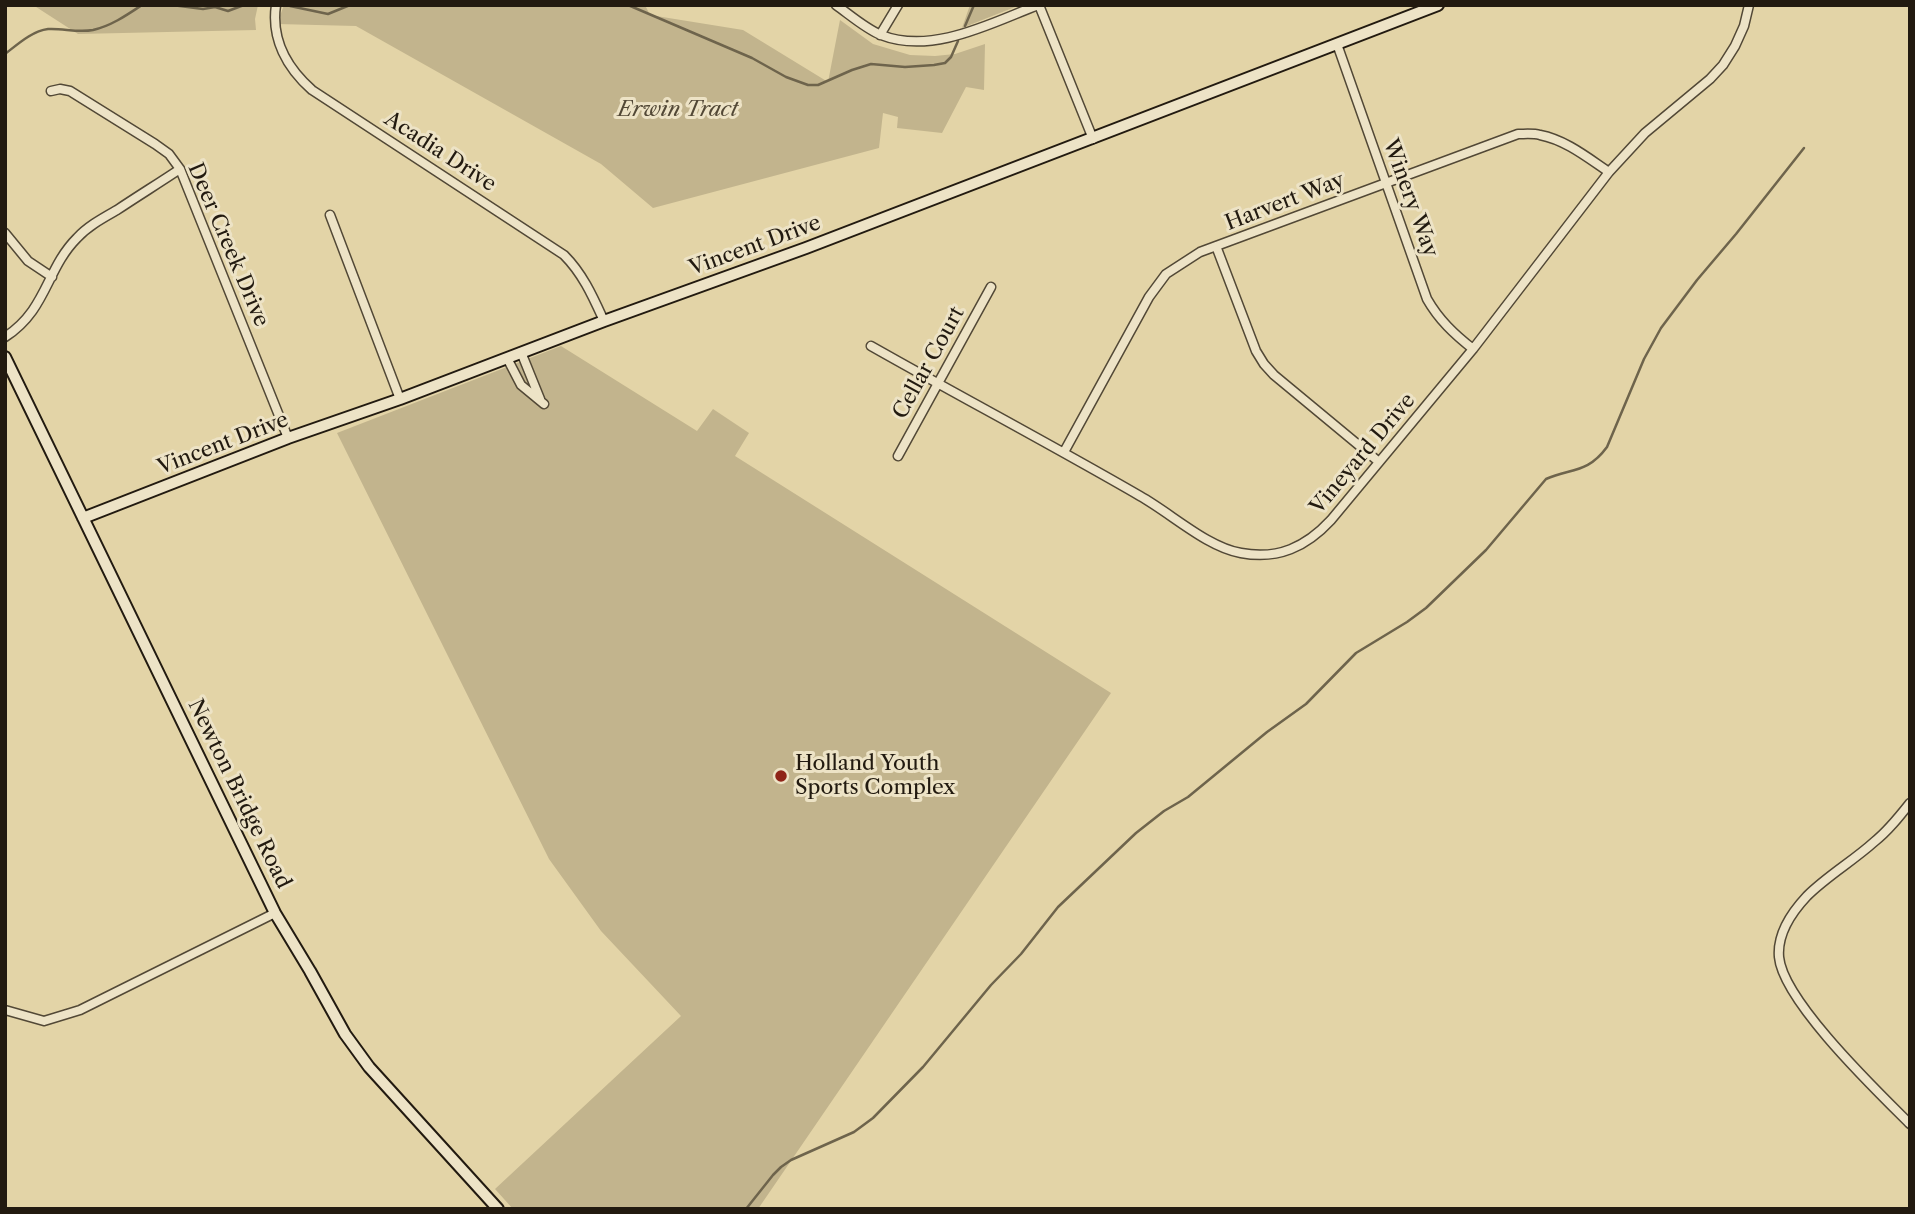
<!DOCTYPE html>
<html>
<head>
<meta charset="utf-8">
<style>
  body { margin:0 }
  #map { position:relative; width:1915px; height:1214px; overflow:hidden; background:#e3d4a7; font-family:"Libre Caslon Text",serif }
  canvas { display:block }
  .frame { position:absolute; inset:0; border:7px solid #221a10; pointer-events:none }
</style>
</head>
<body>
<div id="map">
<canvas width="1915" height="1214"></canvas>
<div class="frame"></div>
</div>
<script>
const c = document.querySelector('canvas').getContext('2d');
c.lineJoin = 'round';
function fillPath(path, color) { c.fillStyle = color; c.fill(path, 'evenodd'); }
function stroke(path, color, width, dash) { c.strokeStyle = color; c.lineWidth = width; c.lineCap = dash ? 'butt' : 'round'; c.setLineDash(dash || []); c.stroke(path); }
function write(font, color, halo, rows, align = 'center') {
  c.font = font + ' "Libre Caslon Text",serif'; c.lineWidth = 6; c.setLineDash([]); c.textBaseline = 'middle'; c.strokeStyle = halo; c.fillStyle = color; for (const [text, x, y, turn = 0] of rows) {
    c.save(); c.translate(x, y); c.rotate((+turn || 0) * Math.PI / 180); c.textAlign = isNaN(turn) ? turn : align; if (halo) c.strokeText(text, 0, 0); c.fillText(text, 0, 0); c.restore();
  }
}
fillPath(new Path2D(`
  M33,5H258L255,19L256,30L78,34Z
  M284,5H645L650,15L743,30L828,82L840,20L873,44L910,55L935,56L955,54L985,44L984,90L966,87L942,133L897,128L898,117L883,113L879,148L653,208L601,164L356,26L277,24Z
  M970,5H1020L962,28Z
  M561,346L697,431L713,409L749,433L735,456L1111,693L758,1209H513L495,1189L681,1016L601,931L549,859L337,433Z`), '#c2b48d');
stroke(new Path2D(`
  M172,5L203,9L215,7L228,11L244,5
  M628,5L752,58L786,77L808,85H818L852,70L871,64L905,67L934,65L945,63L951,57L958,41
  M290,6L328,14L350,5
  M965,26L974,5
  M5,54C18,44 32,31 48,29C63,28 77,33 93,30C111,26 127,15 142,5
  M746,1209L773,1175L781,1167L791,1160L854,1132L873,1118L923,1067L991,985L1021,954L1058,907L1136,833L1164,811L1188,797L1267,732L1306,704L1356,653L1407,622L1426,608L1486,550L1546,479C1572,468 1588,473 1607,447L1644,359L1661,328L1697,280L1736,234L1804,148`), '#6e644c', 2.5);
const street = new Path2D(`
  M276,5C271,39 287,68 312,90L564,255C583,274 593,297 604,321
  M836,5C850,15 866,29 881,35C932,55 991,23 1038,5
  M1039,5L1093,139
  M880,35L898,5
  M1337,44L1427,299C1439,320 1454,334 1473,349
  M51,91L60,89L70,91L155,144L169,154L180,169L288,438
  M330,215L400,399
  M5,233L28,261L52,277
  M1216,246L1256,351L1264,364L1274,375L1379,462
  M5,337C47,310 46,269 77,238C88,226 103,218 117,210C138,196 159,183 180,169
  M871,346C961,397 1052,445 1140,496C1172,514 1207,547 1241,553C1278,560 1306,547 1331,520L1473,349L1609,172L1645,133L1710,79L1723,65L1735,46L1744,26L1749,5
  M521,352L540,399
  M507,358L521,385L544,404
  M1064,452L1149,297L1166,274L1200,252L1518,134C1525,134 1533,133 1540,135C1566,140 1588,158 1609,172
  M898,456L991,287
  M1910,803C1899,817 1888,831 1874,842C1853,861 1827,876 1807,896C1792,912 1777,933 1779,957C1783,1001 1877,1091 1910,1124
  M5,1010L44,1021L80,1010L275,913`);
const secondary = new Path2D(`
  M5,357L275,913L310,971L345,1034L369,1067L498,1209
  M83,518L288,438L400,399L604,321L806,248L1438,5`);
stroke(street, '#524836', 11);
stroke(secondary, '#221a10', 14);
stroke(street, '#ede3c6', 8);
stroke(secondary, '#ede3c6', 10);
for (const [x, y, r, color] of [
  [781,776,7,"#8f2418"]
]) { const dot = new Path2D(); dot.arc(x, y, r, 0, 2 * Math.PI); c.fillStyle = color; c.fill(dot); stroke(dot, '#ede3c6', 2.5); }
write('italic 21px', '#524836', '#ede3c6', [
  ["Erwin Tract",678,110]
]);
write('21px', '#221a10', '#ede3c6', [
  ["Acadia Drive",440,152,33],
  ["Winery Way",1410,198,70],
  ["Harvert Way",1285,202,-21],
  ["Deer Creek Drive",228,245,67],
  ["Vincent Drive",755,246,-20],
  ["Cellar Court",929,363,-61],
  ["Vincent Drive",223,444,-21],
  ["Vineyard Drive",1363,454,-50],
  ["Newton Bridge Road",239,794,64]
]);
write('21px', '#221a10', '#ede3c6', [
  ["Holland Youth",795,764],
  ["Sports Complex",795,788]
], 'left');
</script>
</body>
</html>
